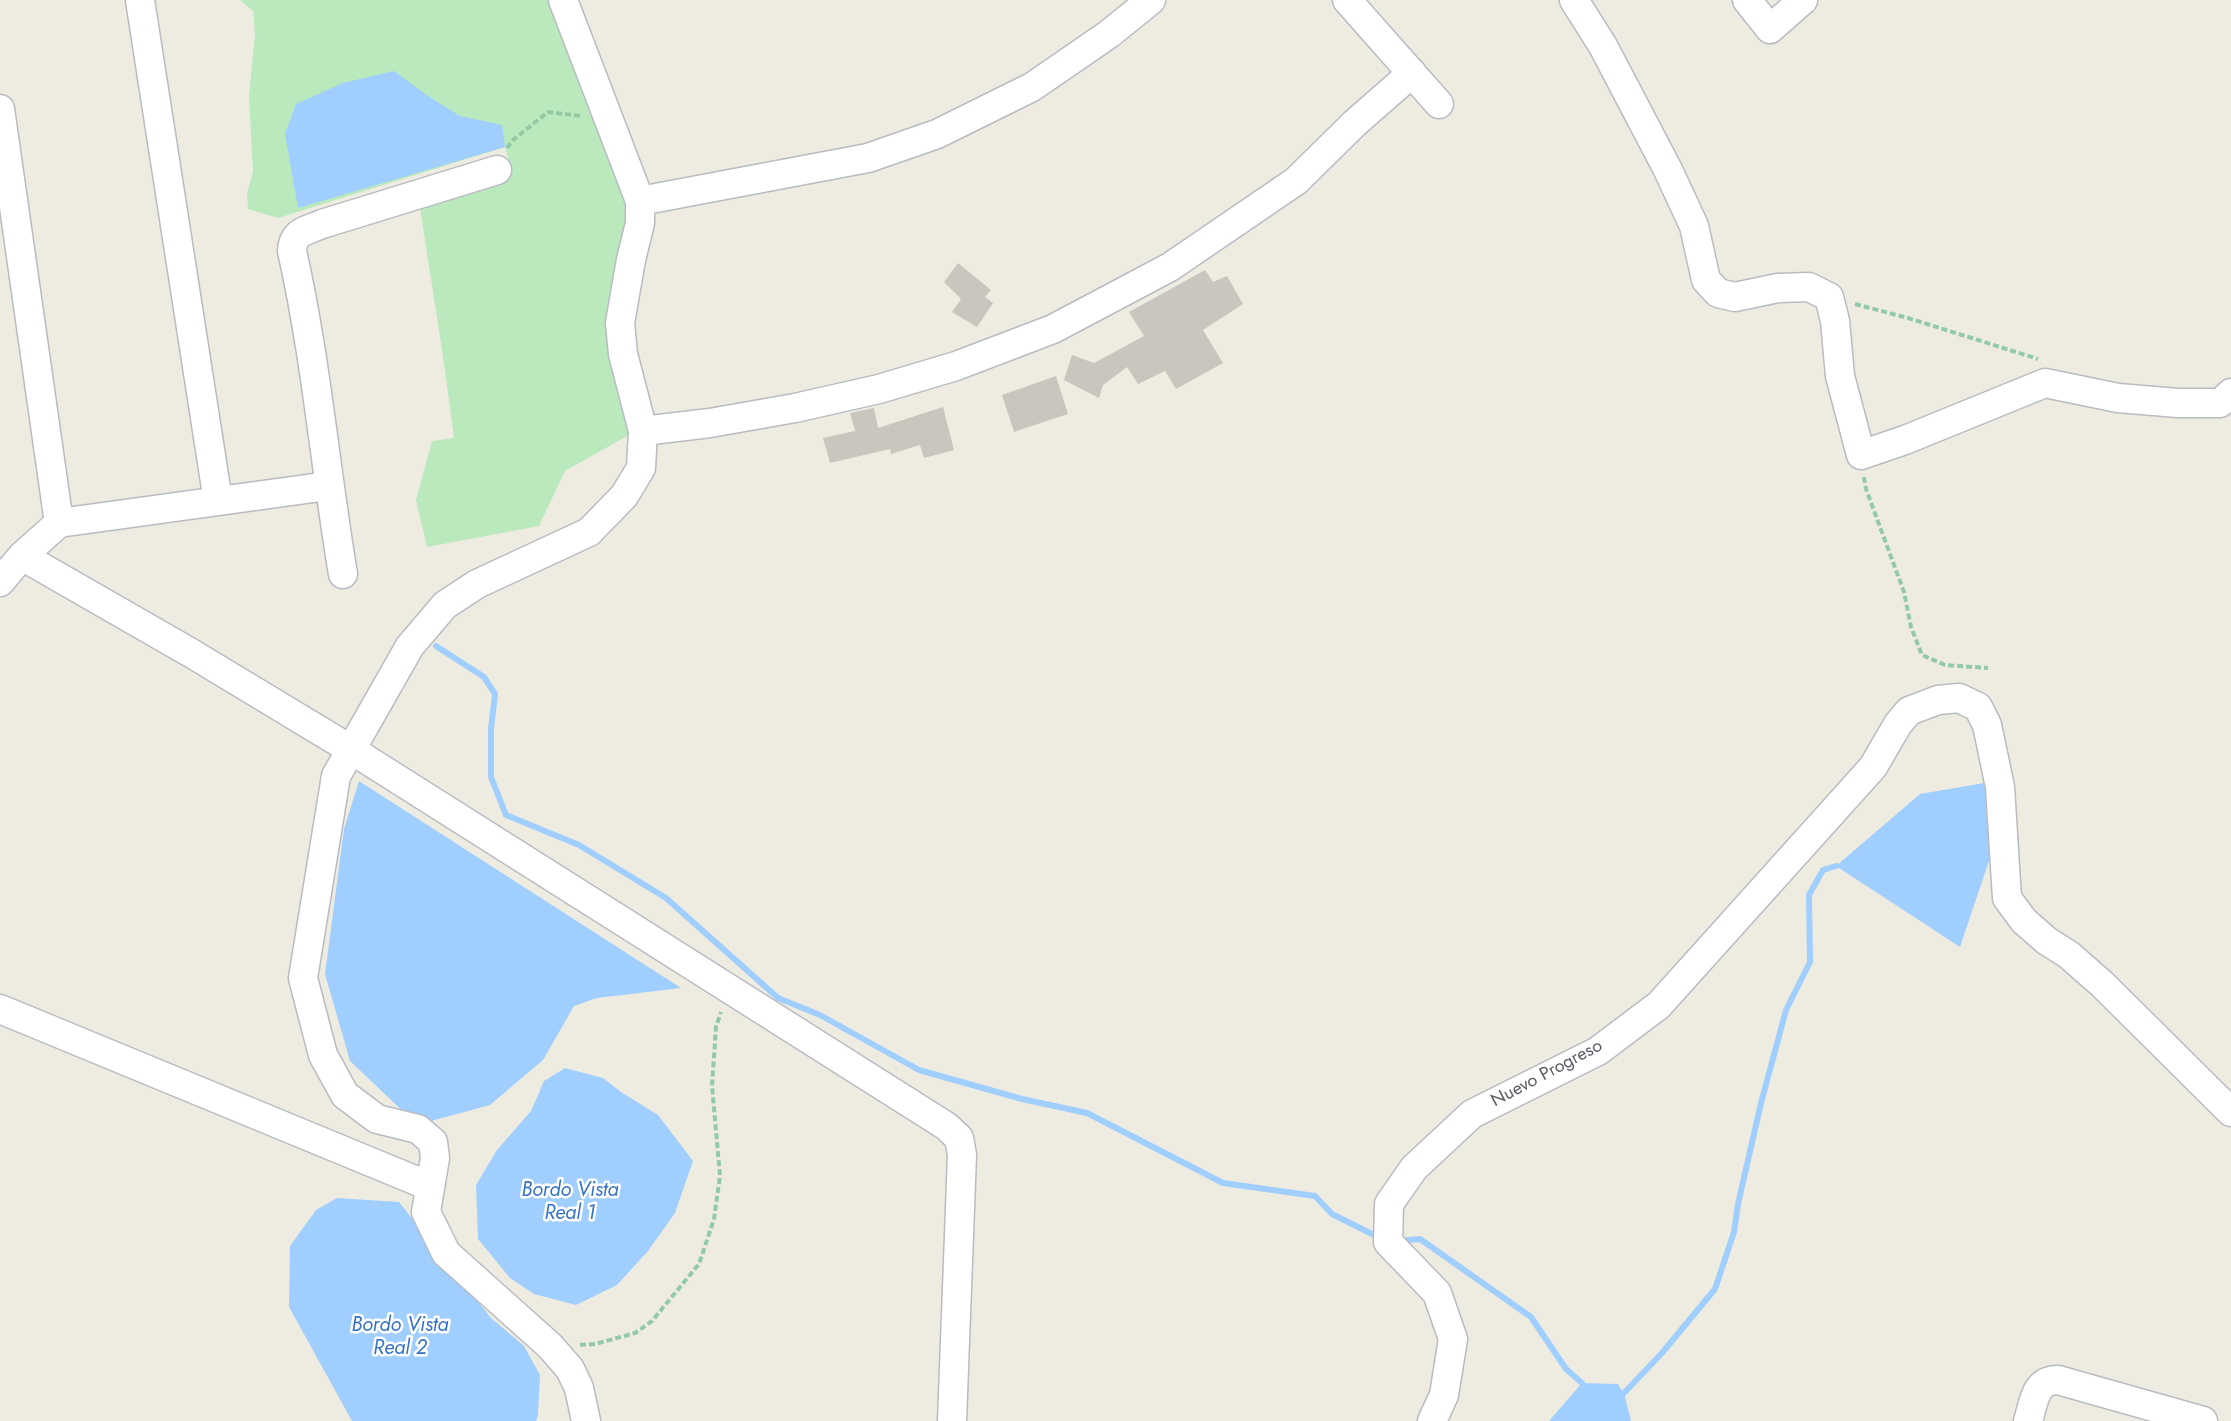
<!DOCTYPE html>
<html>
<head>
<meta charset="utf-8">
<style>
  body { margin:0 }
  canvas { display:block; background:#eeece1 }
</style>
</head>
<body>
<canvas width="2231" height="1421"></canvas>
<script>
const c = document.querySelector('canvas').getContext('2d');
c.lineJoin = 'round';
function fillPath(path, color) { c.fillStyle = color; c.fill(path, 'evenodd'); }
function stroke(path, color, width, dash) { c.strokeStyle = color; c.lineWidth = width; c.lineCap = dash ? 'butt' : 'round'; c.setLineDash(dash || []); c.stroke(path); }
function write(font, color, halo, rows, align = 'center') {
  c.font = font + ' Jost,sans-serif'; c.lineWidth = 5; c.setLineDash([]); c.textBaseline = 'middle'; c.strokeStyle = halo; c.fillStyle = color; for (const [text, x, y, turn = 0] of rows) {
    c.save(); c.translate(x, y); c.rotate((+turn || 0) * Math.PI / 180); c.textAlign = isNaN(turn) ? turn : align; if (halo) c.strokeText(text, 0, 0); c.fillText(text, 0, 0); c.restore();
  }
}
fillPath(new Path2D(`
  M240,0H557L645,197L624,267L608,348L636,431L565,471L539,526L427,547L416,500L432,441L454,438L443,356L419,202L512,172L505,147L278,218L248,209L247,193L253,172L249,96L255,34L253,11Z`), '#bae9bd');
fillPath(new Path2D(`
  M394,71L425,94L460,116L502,125L505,147L298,208L285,134L296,104L343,83Z
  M359,781L681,988L597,998L574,1006L543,1060L490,1105L431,1121L410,1118L350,1061L325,974L344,829Z
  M1990,782V858L1960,947L1836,866L1920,794Z
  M565,1068L603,1078L621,1092L658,1115L693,1161L675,1213L648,1251L617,1285L576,1305L534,1294L510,1278L478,1239L476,1185L497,1150L531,1111L544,1081Z
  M337,1198L399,1202L491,1318L524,1346L540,1375L538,1415L536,1421H352L289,1307L290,1246L316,1210Z
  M1582,1383L1618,1384L1624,1393L1631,1421H1549Z`), '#a0cfff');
stroke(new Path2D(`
  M436,646L484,677L495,694L491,729V777L506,815L579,845L666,898L778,998L820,1015L919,1070L1022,1099L1087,1113L1223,1183L1315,1196L1332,1214L1380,1238
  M1398,1241L1420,1239L1531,1317L1566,1369L1582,1383
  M1624,1393L1662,1353L1715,1289L1734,1232L1738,1204L1761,1103L1786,1010L1810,962L1809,895L1823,870L1836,866`), '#a0cfff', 6);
fillPath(new Path2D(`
  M958,263L991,290L985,297L993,303L977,327L952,312L961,299L944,282Z
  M1205,270L1213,282L1227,276L1243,304L1203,330L1223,363L1176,389L1165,371L1138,384L1127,367L1103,385L1099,398L1064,380L1072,355L1094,363L1144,336L1129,312Z
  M1056,376L1068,414L1014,432L1002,395Z
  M943,407L954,450L924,458L920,445L891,454L890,449L830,463L823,438L855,431L850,413L874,408L878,428Z`), '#c9c6be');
const minor = new Path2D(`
  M140,0L218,501
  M563,0L640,201V223L631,260L620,323L623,354L643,431L641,468L624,496L589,532L477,584L445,605L410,646L336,776L303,978L323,1055L345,1095L377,1119L418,1129L433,1142L435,1158L426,1212L446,1253L550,1346L570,1369L579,1388L586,1421
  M1347,0L1439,104
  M1574,0L1603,46L1668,170L1694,226L1706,280L1718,293L1735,297L1778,288L1809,287L1829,297L1835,321L1840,376L1861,455L1905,440L2045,383L2118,398L2178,403H2220L2231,393
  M1747,0L1770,29L1803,0
  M0,109L59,523
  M640,201L868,158L937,134L1032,87L1109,34L1151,0
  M643,431L710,423L795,408L879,389L956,366L1053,329L1170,267L1296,181L1355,123L1412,73
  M22,556L191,653L350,749L946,1126L959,1138L962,1155L952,1421
  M343,574C325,467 316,357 292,251C293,231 306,231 322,224L497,170
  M0,582L22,556L59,523L328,486
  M0,1009L429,1186
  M1432,1421L1444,1395L1453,1339L1437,1293L1388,1242L1389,1204L1414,1168L1472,1114L1598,1051L1659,1005L1873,767L1898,724L1909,711L1938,700L1959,698L1978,707L1987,725L2000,787L2007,898L2024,921L2047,941L2069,955L2102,984L2231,1112
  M2028,1421C2034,1403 2034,1380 2058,1380L2203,1421`);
stroke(minor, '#b9bbc2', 31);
stroke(new Path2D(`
  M507,148L513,140L548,112L581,116
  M1855,304L1908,318L2038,359
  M1864,477L1866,489L1904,592L1911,627L1922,655L1945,665L1988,668
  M580,1345L595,1344L635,1333L652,1321L699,1264L714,1219L720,1176L712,1086L716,1027L721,1012`), '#93caa6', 4, [6, 3]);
stroke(minor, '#fff', 28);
write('18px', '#5a5d64', '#fff', [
  ["Nuevo Progreso",1547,1074,-28]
]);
write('italic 20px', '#3472c6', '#fff', [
  ["Bordo Vista",570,1191],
  ["Real 1",570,1214],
  ["Bordo Vista",400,1326],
  ["Real 2",400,1349]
]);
</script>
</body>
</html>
